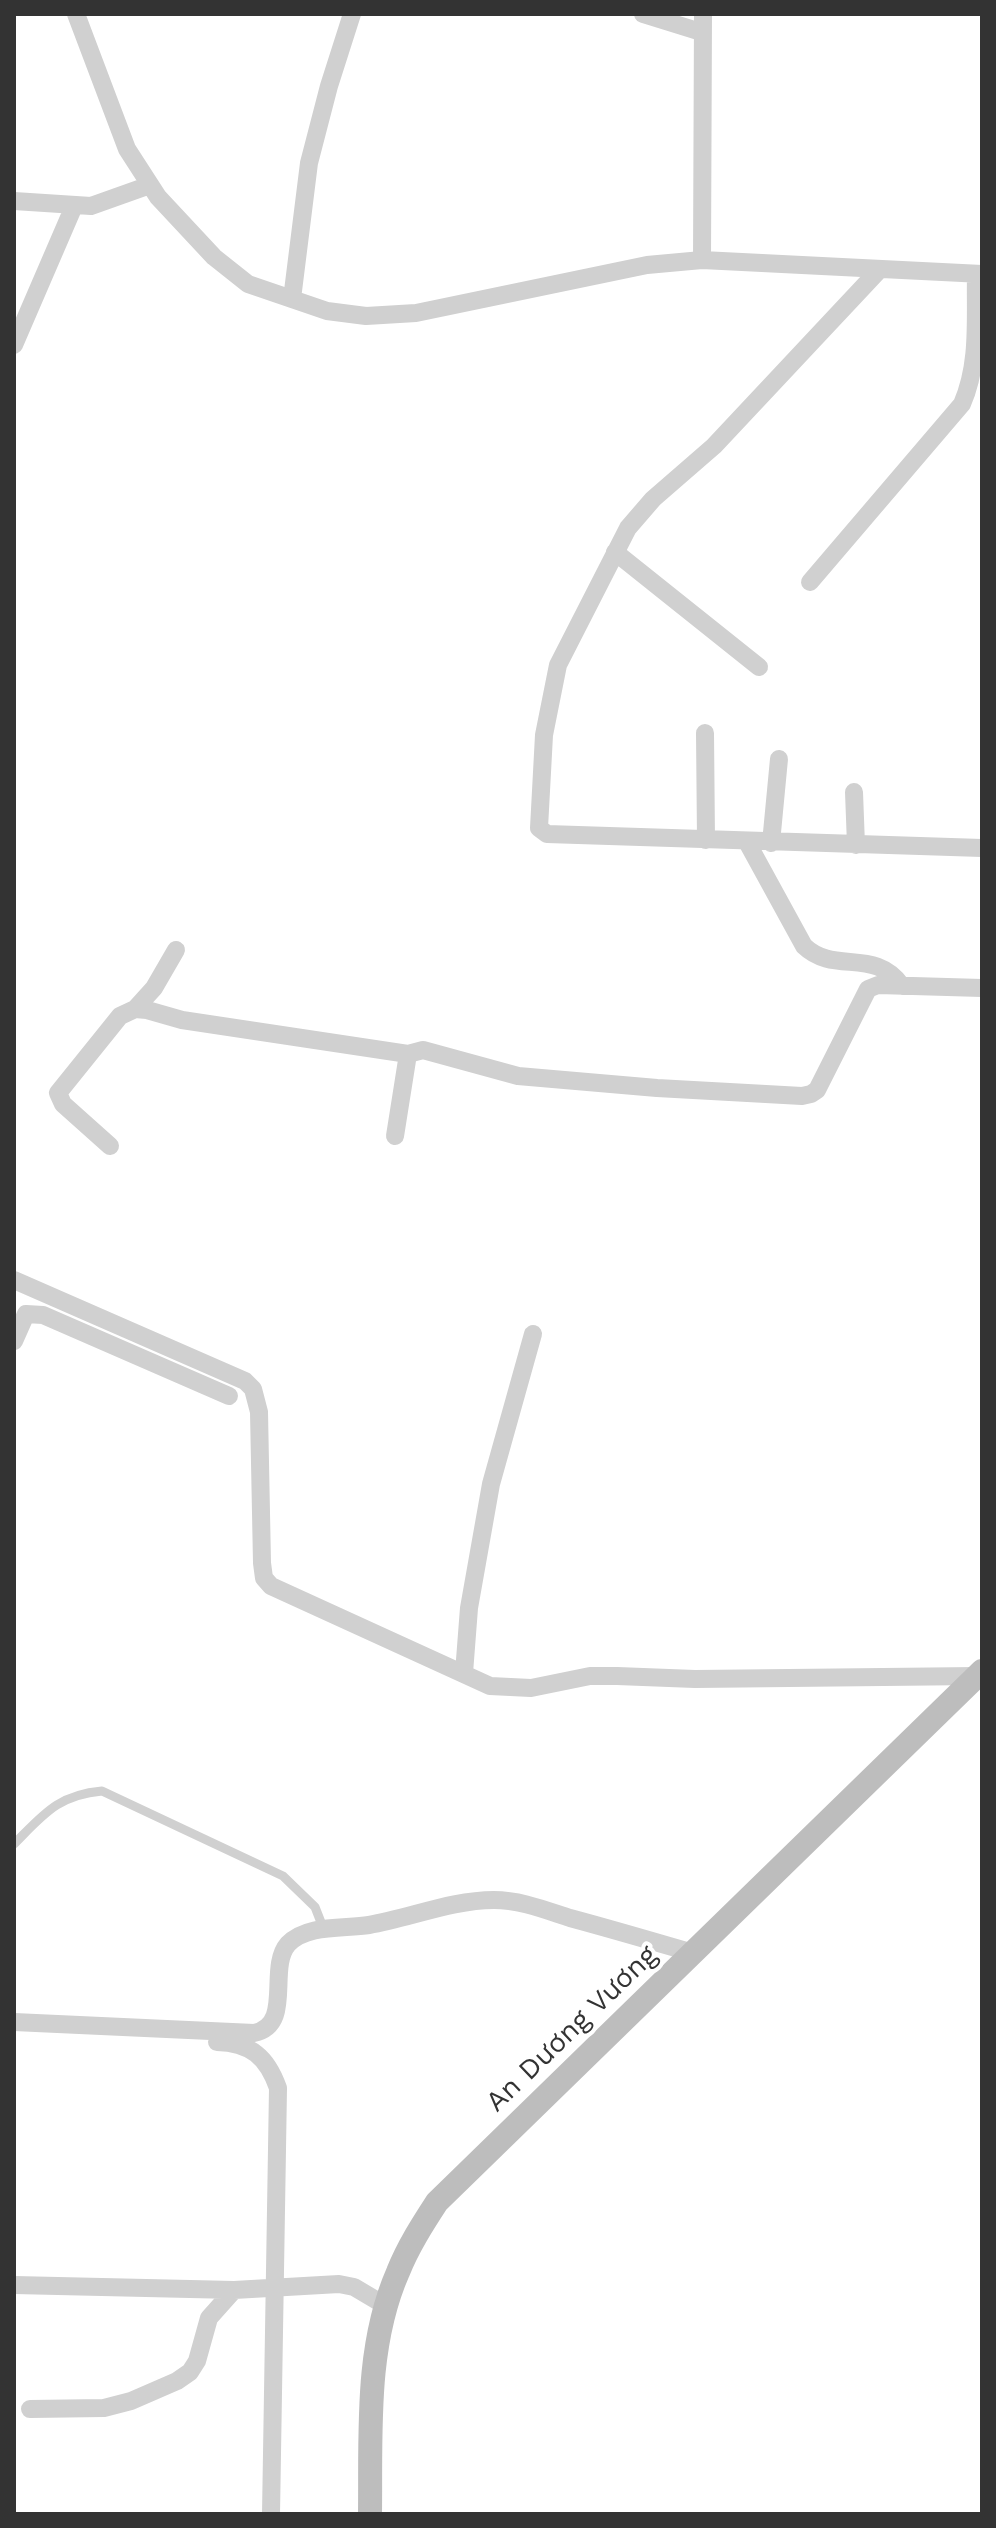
<!DOCTYPE html>
<html>
<head>
<meta charset="utf-8">
<style>
  body { margin:0 }
  #map { position:relative; width:996px; height:2528px; overflow:hidden; background:#fff; font-family:"Work Sans",sans-serif }
  canvas { display:block }
  .frame { position:absolute; inset:0; border:16px solid #333; pointer-events:none }
</style>
</head>
<body>
<div id="map">
<canvas width="996" height="2528"></canvas>
<div class="frame"></div>
</div>
<script>
const c = document.querySelector('canvas').getContext('2d');
c.lineJoin = 'round';
function stroke(path, color, width, dash) { c.strokeStyle = color; c.lineWidth = width; c.lineCap = dash ? 'butt' : 'round'; c.setLineDash(dash || []); c.stroke(path); }
function write(font, color, halo, rows, align = 'center') {
  c.font = font + ' "Work Sans",sans-serif'; c.lineWidth = 8; c.setLineDash([]); c.textBaseline = 'middle'; c.strokeStyle = halo; c.fillStyle = color; for (const [text, x, y, turn = 0] of rows) {
    c.save(); c.translate(x, y); c.rotate((+turn || 0) * Math.PI / 180); c.textAlign = isNaN(turn) ? turn : align; if (halo) c.strokeText(text, 0, 0); c.fillText(text, 0, 0); c.restore();
  }
}
stroke(new Path2D(`
  M14,1844C44,1814 58,1795 102,1791L283,1876L315,1907L324,1930`), '#d0d0d0', 9);
stroke(new Path2D(`
  M76,14L127,149L158,197L214,257L248,284L327,311L366,316L416,313L647,265L702,260L982,274
  M643,14L701,32
  M14,201L91,206L150,185
  M702,260L703,14
  M880,269L714,446L653,499L628,528L558,665L544,735L539,828L547,834L982,848
  M292,299L309,163L329,86L352,14
  M14,345L74,206
  M615,552L759,667
  M810,582L962,404C980,363 975,318 976,274
  M705,733L706,840
  M854,792L856,845
  M747,842L804,946C834,975 875,947 902,986
  M771,843L779,759
  M135,1009L154,988L176,950
  M395,1136L408,1054L423,1050L518,1076L657,1088L802,1096L811,1094L817,1090L868,989L878,985L982,988
  M110,1146L63,1104L58,1093L120,1016L135,1009L147,1010L182,1020L408,1054
  M14,1280L245,1381L253,1389L259,1412L262,1563L264,1578L271,1586L490,1686L531,1688L590,1676H617L695,1679L977,1676L980,1679
  M14,1341L26,1314L43,1315L229,1396
  M464,1673L469,1608L491,1484L533,1334
  M14,2022L254,2033C294,2025 267,1968 288,1944C307,1924 344,1929 369,1925C410,1918 452,1900 494,1900C520,1900 545,1910 570,1918C611,1929 652,1941 693,1953
  M217,2042C251,2043 267,2057 278,2088L271,2514
  M14,2285L234,2290L339,2284L354,2287L386,2306
  M30,2409L104,2408L131,2401L177,2381L190,2372L197,2361L209,2318L234,2290`), '#d0d0d0', 18);
stroke(new Path2D(`
  M370,2514C371,2434 365,2347 398,2272C408,2247 422,2225 437,2202L982,1671`), '#bdbdbd', 24);
write('28px', '#333', '#fff', [
  ["An Dương Vương",572,2029,-44]
]);
</script>
</body>
</html>
